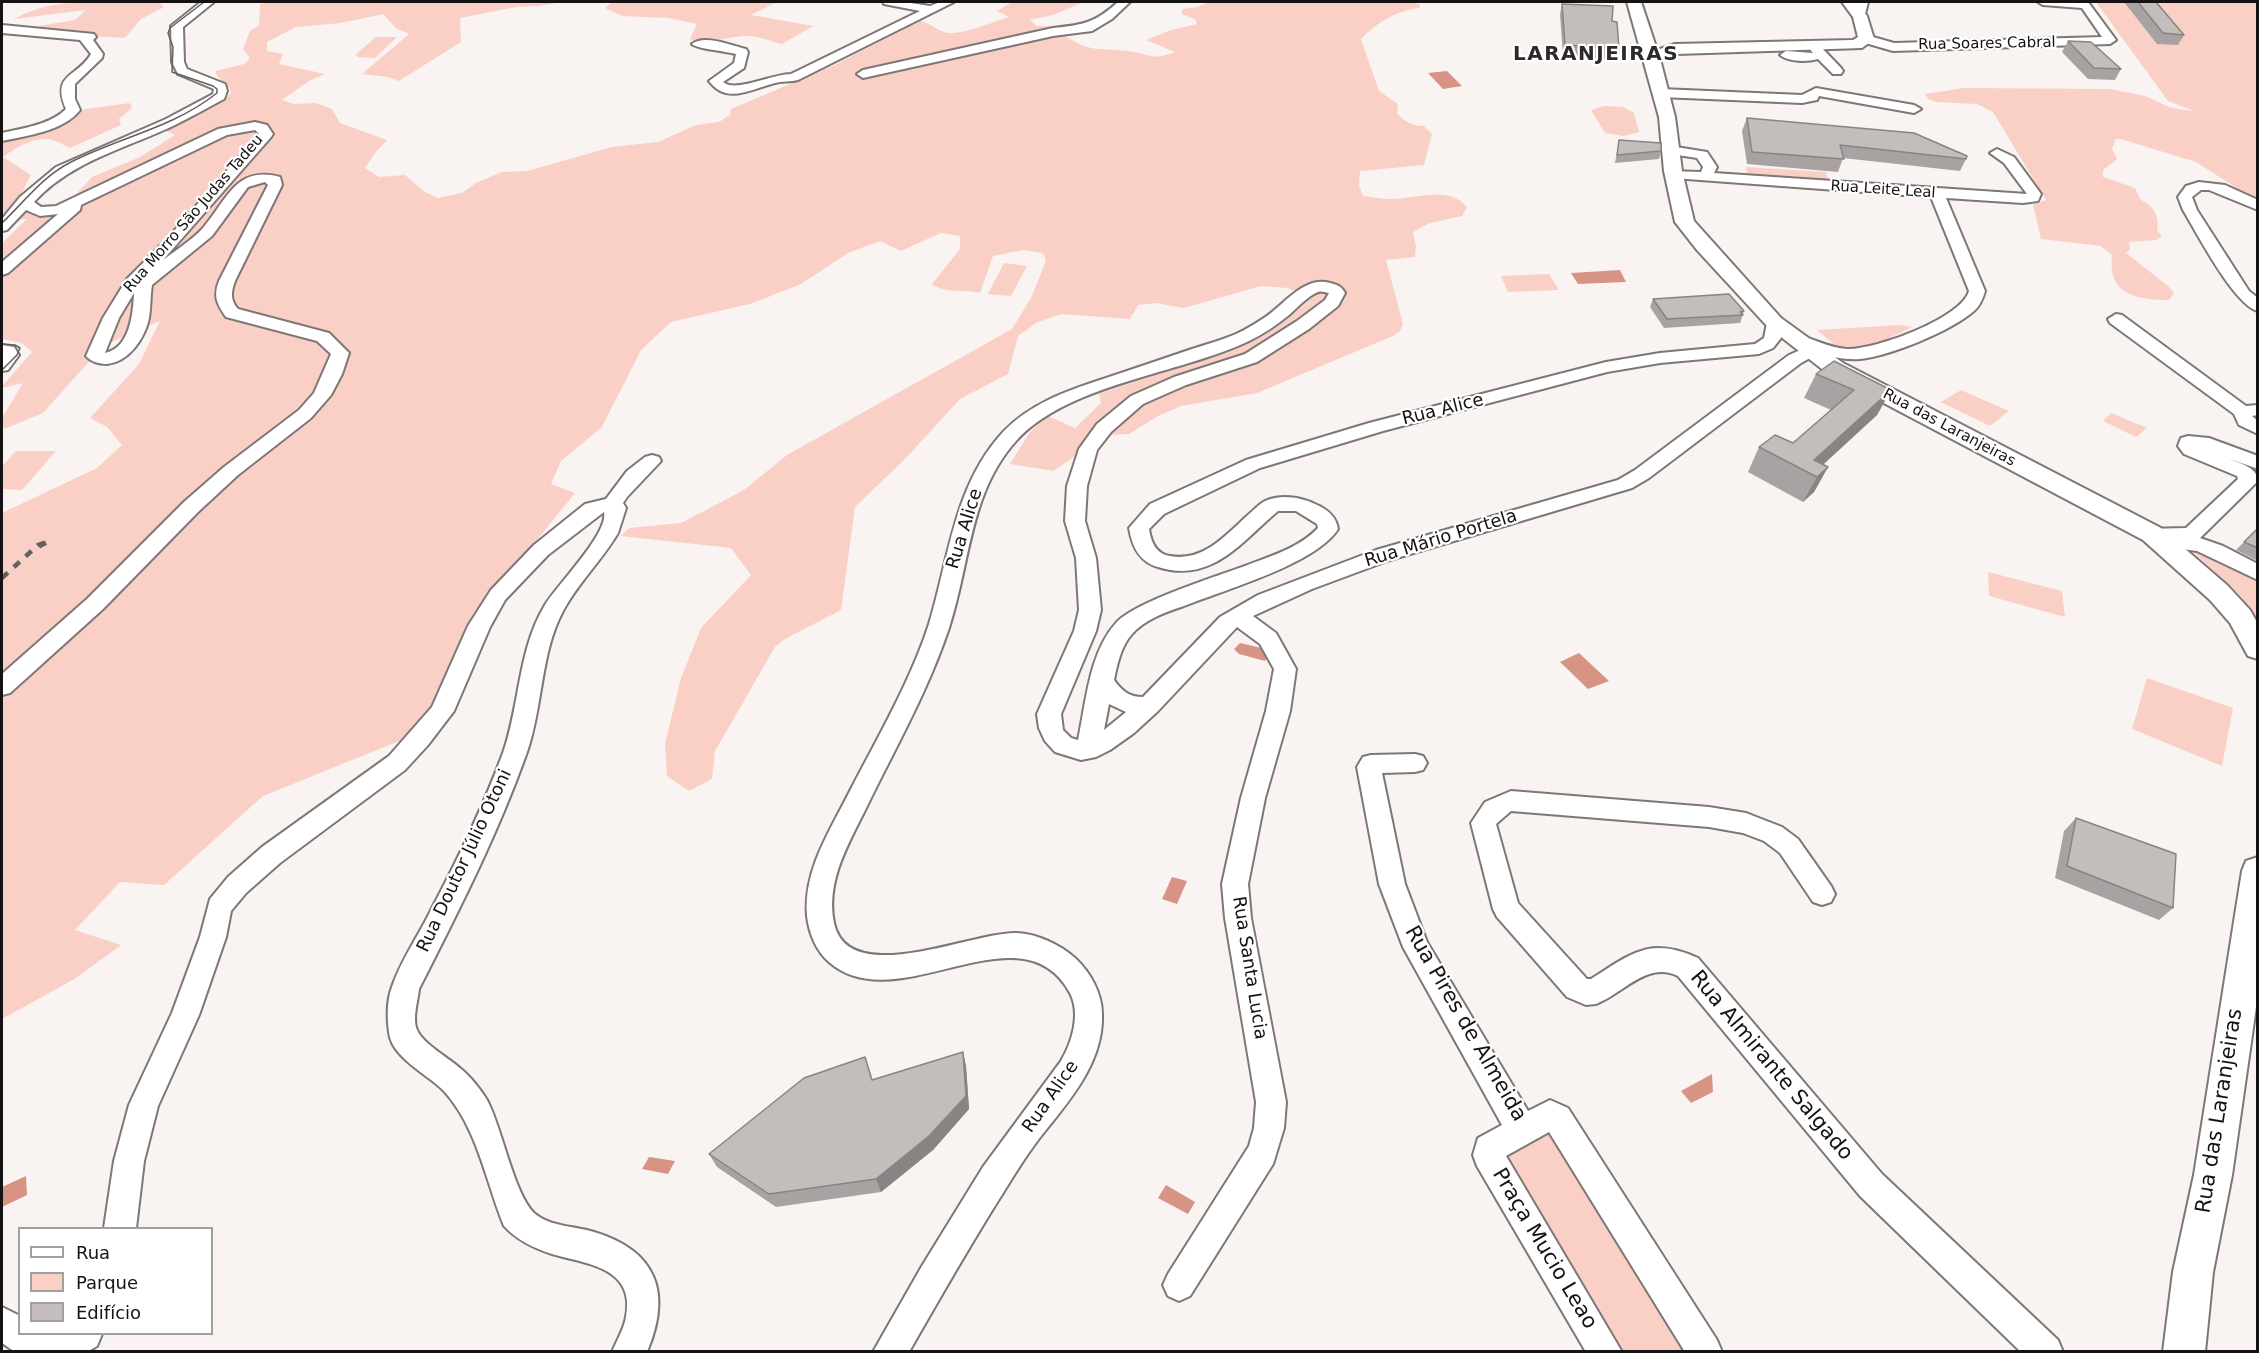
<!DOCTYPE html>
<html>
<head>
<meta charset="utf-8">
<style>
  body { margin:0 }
  #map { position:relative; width:2259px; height:1353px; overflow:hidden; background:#f9f3f2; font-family:"DejaVu Sans",sans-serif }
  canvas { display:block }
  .frame { position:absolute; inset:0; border:3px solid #141212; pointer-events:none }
  .legend { position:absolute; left:18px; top:1227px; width:195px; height:108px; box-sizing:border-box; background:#fff; border:2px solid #a1a0a0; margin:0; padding:8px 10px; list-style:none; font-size:18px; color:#141212 }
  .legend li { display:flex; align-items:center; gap:12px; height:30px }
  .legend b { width:30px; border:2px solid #a1a0a0 }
</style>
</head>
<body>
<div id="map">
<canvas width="2259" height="1353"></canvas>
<div class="frame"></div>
<ul class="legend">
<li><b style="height:8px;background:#fff"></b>Rua</li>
<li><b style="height:16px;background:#fad0c6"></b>Parque</li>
<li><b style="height:16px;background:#c3bdbc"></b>Edifício</li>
</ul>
</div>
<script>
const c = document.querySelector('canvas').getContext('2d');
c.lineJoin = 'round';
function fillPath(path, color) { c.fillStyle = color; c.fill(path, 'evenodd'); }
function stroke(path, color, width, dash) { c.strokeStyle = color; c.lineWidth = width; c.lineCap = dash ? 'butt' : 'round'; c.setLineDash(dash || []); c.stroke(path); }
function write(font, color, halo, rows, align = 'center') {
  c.font = font + ' "DejaVu Sans",sans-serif'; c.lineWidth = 4.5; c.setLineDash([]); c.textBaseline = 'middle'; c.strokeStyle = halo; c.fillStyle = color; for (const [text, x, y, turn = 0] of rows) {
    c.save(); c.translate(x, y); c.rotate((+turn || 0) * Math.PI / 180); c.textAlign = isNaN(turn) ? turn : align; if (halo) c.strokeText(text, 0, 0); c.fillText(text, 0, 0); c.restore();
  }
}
fillPath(new Path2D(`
  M84,2H159L164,7L141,19L125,38L44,33L39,26L75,20L86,10L14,19C38,6 58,3 84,2Z
  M271,2H562L539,6L516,7L460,18L461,42L399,81L387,77L362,74L409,34L396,28L383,14L341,23L296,27L267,42V51L283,54L279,64L325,74L309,81L282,100L294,104L316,103L332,109L340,123L387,140L375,153L365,168L379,177L405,175L425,192L438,198L462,193L476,183L502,172L527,171L612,147L658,142L696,125L719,122L730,115L731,109L835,65L919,21C931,22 937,32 949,33C965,34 993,22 1009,17L997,11L1012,2H1084L1053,15L1030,20L1037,26L1072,27L1062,34C1095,56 1100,46 1134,52C1154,56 1153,60 1175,52L1146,40L1171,30L1197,24L1195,19L1181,14L1183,9L1197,7L1209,2H1411L1419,4L1420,8C1399,9 1375,24 1361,39L1379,91L1398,104L1397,113C1405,122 1412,126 1424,126L1432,134L1424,165L1360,171L1359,185L1363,196C1373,197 1382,199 1392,199C1417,199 1448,185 1467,207L1462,216L1430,223L1413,232L1416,246L1415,257L1386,260L1403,324L1400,331L1393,336L1257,393L1181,406L1158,416L1129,434L1107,435L1053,471L1010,464L1030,432L1048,416L1075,428L1101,403L1099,394L1254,340L1280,325L1312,298L1287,288L1261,286L1184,308L1156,303L1138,305L1130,319L1061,314L1036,323L1018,336L1008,374L960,399L906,458L855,507L841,610L785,639L775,647L715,751L712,779L689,791L667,776L665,744L681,678L701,628L751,575L731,548L621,536L629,528L681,523L744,490L787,455L1012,329L1031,298L1046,261L1043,253L1023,250L993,256L980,293C964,289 945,294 932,284L960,249V236L941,233L901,251L880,241L848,253L801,284L750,304L671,322L641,350L602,427L561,461L551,484L575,493L507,577L459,647L419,733L263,796L164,885L120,882L75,930L121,945L76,978L2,1019V513L97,468L122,445L107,427L90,418L139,364L160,321L110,343L95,355L43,413L4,429L2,418L23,383L2,388V386L32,352L22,343L2,339V243L27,219L2,221V141L36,122H56L86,109L130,103L132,108L119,119L121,125L70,148C63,145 54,139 47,139C32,138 15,148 3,157L31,175L21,194L42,205L36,211L70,201L92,177L140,157L175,135L164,130L224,100L231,93C230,83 218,81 215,71L244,64L250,58L243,49L250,31L259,25L260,4Z
  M612,2H777L751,15L813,26L782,44C771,41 756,35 744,36C727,37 707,45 690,39L697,24L668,18L622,16L605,8Z
  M2096,2H2257V201L2196,162L2121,139H2116L2112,149L2117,159L2103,170V177L2135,188L2141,200C2153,205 2160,217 2157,230L2162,236L2156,240L2129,242L2130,250L2126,253L2168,286L2174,293L2169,300C2137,300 2107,295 2112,255L2101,246L2041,239L2033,205L2046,200L1993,112L1977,104L1936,102L1928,99L1925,94L1964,88L2110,89L2145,96L2172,108L2194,111L2168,101Z
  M376,37H397L375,58L357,57L358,56L355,55Z
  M1604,106L1623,107L1634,113L1639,132L1624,136L1605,133L1591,110Z
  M1746,167L1826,172L1828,180L1747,174Z
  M1004,263L1027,266L1011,296L988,294Z
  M1549,274L1559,290L1508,292L1501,276Z
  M1900,325L1912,327L1871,347L1842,351L1817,330Z
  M1961,390L2009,411L1990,426L1941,402Z
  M2111,413L2147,428L2136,437L2103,421Z
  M16,451H56L22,490L2,489V466Z
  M2192,545L2257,580V619L2238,593L2188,547Z
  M1988,572L2062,591L2065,617L1989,596Z
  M2147,678L2233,708L2222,766L2132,729Z
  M1547,1112L1700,1352L1609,1351L1484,1143Z`), '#fad0c6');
fillPath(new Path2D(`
  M1447,71L1462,86L1443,89L1428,73Z
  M1620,270L1626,282L1578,284L1571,273Z
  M1240,643L1266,649L1268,654L1265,661L1239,654L1234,649Z
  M1579,653L1609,681L1588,689L1560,662Z
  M1172,877L1187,881L1177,904L1162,899Z
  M1712,1074L1713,1092L1691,1103L1681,1091Z
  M649,1157L675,1161L668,1174L642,1169Z
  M26,1176L27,1195L2,1207V1187Z
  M1166,1185L1195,1202L1188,1214L1158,1198Z`), '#d79485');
const minor = new Path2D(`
  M201,2H214L183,27L184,62L187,69L225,84L227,91L224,99C207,108 191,117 175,125C127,148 71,161 34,202L41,207L56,206L218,129L255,122L267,125L273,134L271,137L163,260C176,250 192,240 203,228C227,200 236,165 280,177L282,185L235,281C231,292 230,300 238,309L329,333L349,353L342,374L331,395L311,418L238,475L198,512L103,609L10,693L2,695V674L87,599L184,502L224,467L299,410L314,393L331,354L317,341L226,317C217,304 213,296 219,281L268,185L265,182L248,187L212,236L152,285C150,296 151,307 149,318C145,338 129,362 107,364C100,364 91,362 86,356L103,318L127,279L166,240L259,134L255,130L227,135L81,205L80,210L8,273L2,275V262L58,214L40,216L26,210L7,230L2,231V219L20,197L56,167L166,119L213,94L214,89L178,74L172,62L171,26ZM134,293C133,314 130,348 105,353L119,318Z
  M883,2H904L930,6L940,2H954L798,80C791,82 782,81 775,83C751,89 727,105 709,81L734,63L736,54C725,51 697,49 692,44C705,34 732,46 746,49L748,52L744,68L723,82C735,93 772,74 791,74L920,11L884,4Z
  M1118,2H1130L1112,19L1092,31L1053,36L863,78L857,74L863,70L1053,28C1083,25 1095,23 1118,2Z
  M1857,2H1868L1864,18L1860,20L1854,16Z
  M2038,2H2088L2116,40L2110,44L1893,51L1862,42L1860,39L1866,35L1894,43L2102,37L2082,8L2043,5Z
  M2,25L94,34L96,37L93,40L103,54L102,58L75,84V99L80,110C64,131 26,136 2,141V133C23,128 50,125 66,109C51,73 77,78 91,54L80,40L2,33Z
  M1814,43L1818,44L1841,68L1843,71L1841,74H1833L1818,59C1807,62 1789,62 1780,55L1786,51L1813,53L1808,47Z
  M1816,88L1914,105L1921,109L1914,113L1819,96L1817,100L1802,103L1661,97L1655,93L1661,89L1802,95Z
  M1670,146L1707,152L1717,167L1714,173L2027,194L2004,163L1990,153L1997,149L2014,157L2041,194L2038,201L2023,203L1946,198L1985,291C1983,298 1980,306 1974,311C1951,331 1890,356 1860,359C1846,360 1832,357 1819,353L1801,363L1649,478L1632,488L1390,560L1312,589L1253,616L1276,633L1296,669L1290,711L1265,798L1248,884L1251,918L1286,1102L1284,1128L1273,1164L1190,1296L1179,1301L1168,1296L1163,1285L1168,1274L1249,1146L1254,1128L1256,1102L1225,918L1222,884L1241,798L1266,711L1274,669L1260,644L1237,627L1158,711L1134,733L1110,750L1096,757L1081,760L1055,752L1045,741L1039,728L1037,714L1074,631L1079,610L1076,558L1065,521L1067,486L1079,449L1097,424L1131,396L1174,377L1245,354L1297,321L1325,300L1329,293C1322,292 1321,290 1314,294C1305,299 1297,308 1289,315C1277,325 1263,334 1249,341C1180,374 1067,384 1016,441C969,493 970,565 949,628C929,688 897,745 869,802C851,840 825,879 834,923C848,990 974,931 1017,933C1037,934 1059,944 1075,958C1090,972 1102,993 1102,1014C1104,1064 1067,1103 1038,1140C1025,1157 1014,1175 1003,1193C970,1245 940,1298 909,1352H873L922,1266L983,1167L1061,1061C1072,1042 1081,1014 1070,993C1021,903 897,1022 829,962C816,951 809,933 807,916C803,870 831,829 851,789C878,737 911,680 929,624C949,558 954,485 1003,432C1030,404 1064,392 1100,380C1131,370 1162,359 1192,349C1207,344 1222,340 1236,334C1245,330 1255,324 1264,318C1283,306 1304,275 1330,283C1338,285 1341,286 1345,293L1338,306L1309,329L1257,362L1186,385L1143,404L1111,432L1097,450L1087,486L1085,521L1096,558L1101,610L1096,631L1061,714L1063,730L1071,738L1078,740C1086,703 1089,653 1116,623C1136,601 1219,576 1250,564C1274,555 1300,547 1318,528L1317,524L1296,511H1278C1241,542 1212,584 1158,567C1139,562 1132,546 1129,528L1150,504L1246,460L1369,423L1606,362L1660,353L1755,344L1764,338L1768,318L1774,317L1782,322L1781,338L1773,348L1759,354L1660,363L1607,372L1383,431L1260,468L1164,514L1149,529C1151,542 1156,554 1170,556C1203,562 1225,536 1248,515C1253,511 1259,504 1265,501C1281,494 1300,497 1315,504C1327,509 1336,516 1338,529C1316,564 1224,590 1184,606C1166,612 1145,619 1132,634C1121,646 1117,665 1114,680C1122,691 1129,697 1143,697L1220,617L1258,595L1376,550L1618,480L1635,470L1789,355L1805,348L1792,344L1790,340L1792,336L1798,335C1814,339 1830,348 1847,349C1875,350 1962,318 1969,291L1931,197L1673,178L1668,177L1666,174L1668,171L1701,172L1703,167L1697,158L1665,153L1663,150ZM1109,704L1126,712L1104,730Z
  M2199,182L2225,185L2258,200V210L2209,190H2201L2192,197L2197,210L2249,291L2258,298V311C2234,305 2197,233 2183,210L2178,197L2186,186Z
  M2116,314L2122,315L2246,406L2258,405V415L2252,416L2258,421V434L2239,425L2234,414L2110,323L2108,319Z
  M2,345L14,347L19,355L8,370L2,371Z
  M2188,436L2209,438L2258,456V469L2230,459C2241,464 2257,467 2258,481L2200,538L2223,546L2258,564V580L2197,551L2166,547L2163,541L2145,539L2142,534L2145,529L2186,528L2238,479L2237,476L2184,454L2178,446L2181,438Z
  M652,455L659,457L661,461L627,497L623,503L626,508L618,533C602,560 578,583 563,611C540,654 543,707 527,752C498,834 458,912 419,989C418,1000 412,1019 417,1030C423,1044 449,1058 461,1069C470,1076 481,1090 487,1100C502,1128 514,1194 534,1213C550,1227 575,1226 594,1232C657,1251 672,1293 647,1352H612C617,1340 624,1329 626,1317C636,1267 586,1264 552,1254C533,1248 517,1240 504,1226C486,1182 477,1126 443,1090C427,1074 391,1057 389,1032C387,1018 387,1000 392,987C401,960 419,935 431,910C458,859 483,807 503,753C520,705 518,649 545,605C558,584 609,533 604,512L548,555L505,600L490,627L454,711L428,745L405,770L280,863L246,893L231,911L226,937L199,1015L158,1106L144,1161L136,1228H104L114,1161L129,1105L172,1013L200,937L210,899L228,877L262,847L389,756L432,707L468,626L491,590L534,545L585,504L606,499L627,471L645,457Z
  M1415,754L1423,756L1427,763L1423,770L1415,772L1382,773L1405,884L1427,942L1528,1111L1550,1100L1568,1108L1717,1340L1722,1352H1685L1549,1132L1506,1156L1622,1352H1586L1477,1166L1473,1155L1478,1138L1502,1125L1403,947L1379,884L1357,767L1363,757L1371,755Z
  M1511,791L1709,807L1746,813L1782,827L1798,839L1831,886L1835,894L1831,902L1822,905L1813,902L1780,853L1764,841L1743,833L1709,827L1511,811L1496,824L1518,903L1587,979H1591C1632,953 1650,936 1698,958L1882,1174L2058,1340L2063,1352H2021L1860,1196L1678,976C1647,961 1624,993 1596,1004L1586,1005L1567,997L1497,917L1493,909L1471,823L1485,802Z
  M2,1307L20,1316V1334H102L97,1346L87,1352H15L2,1343Z`);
const major = new Path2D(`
  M1627,2H1641L1657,50L1675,44L1853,40L1858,37L1853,17L1842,2H1856L1867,16L1874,39L1862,48L1677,54L1660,59L1675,117L1682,171L1694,221L1781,318L1843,363L2161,528L2228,586L2250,610L2258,624V659L2248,656L2230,623L2210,600L2143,540L1827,373L1767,326L1697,250L1675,222L1664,171L1659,117Z
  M2258,857V993L2232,1175L2213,1272L2205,1352H2163L2173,1272L2194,1175L2242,871L2246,861Z`);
stroke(minor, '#7d7776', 4);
stroke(major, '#7d7776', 4);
fillPath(minor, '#fff');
fillPath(major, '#fff');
stroke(new Path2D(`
  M2,223C24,202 43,176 71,162C120,137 173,128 217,93V89L213,86L172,72L173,47L168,33L170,28L204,2
  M2,344L15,345L20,348L17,355L2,370`), '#63605f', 1.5);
stroke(new Path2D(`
  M2,578L38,545L49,541L33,550`), '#63605f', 4.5, [8, 8]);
fillPath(new Path2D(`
  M2124,2H2156L2184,35L2178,45L2157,44Z
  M1562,4L1612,21L1619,49L1616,59L1563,56L1560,14Z
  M2068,41L2121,69L2115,80L2088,79L2062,52Z
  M1747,118L1966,159L1960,171L1843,158L1838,172L1747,164L1742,131Z
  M1619,140L1661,151L1659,159L1615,163Z
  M1653,299L1744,311L1740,323L1664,328L1650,307Z
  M1816,374L1891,390L1877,415L1823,464L1828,467L1814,492L1803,502L1748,472L1759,447L1793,443L1831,410L1804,398Z
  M2258,528V561L2236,550Z
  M2076,818L2173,908L2159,920L2055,878L2064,831Z
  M963,1052L966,1066L969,1109L933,1150L881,1192L776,1207L717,1167L709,1154L873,1080Z`), '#a8a3a2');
fillPath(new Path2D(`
  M1891,390L1877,415L1812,475L1814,460Z
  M1828,467L1814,492L1803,502L1817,477Z
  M963,1052L966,1066L969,1109L933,1150L881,1192L876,1179Z`), '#888484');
const building = new Path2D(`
  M2138,2H2156L2184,35L2163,33Z
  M1562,4L1613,6L1612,21L1617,22L1619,49L1565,45Z
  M2068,41L2091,42L2121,69L2094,68Z
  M1747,118L1914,133L1967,156L1966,159L1840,145L1844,159L1752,152Z
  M1619,140L1661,143V151L1617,155Z
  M1729,294L1744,311L1740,312L1743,315L1667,319L1653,299Z
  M1834,361L1891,390L1814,460L1828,467L1817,477L1759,447L1775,435L1793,443L1854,390L1816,374Z
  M2258,528V548L2244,542Z
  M2076,818L2176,854L2173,908L2067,866Z
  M963,1052L966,1096L929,1136L876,1179L769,1194L709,1154L804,1078L865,1057L872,1080Z`);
fillPath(building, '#c3bdbc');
stroke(building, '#888484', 1.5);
write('15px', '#141212', '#fff', [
  ["Rua Soares Cabral",1987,44,-1],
  ["Rua Leite Leal",1883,190,4],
  ["Rua Morro São Judas Tadeu",194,214,-49],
  ["Rua das Laranjeiras",1949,428,28]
]);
write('18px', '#141212', '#fff', [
  ["Rua Alice",1443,410,-14],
  ["Rua Alice",965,529,-73],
  ["Rua Mário Portela",1441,539,-17],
  ["Rua Doutor Júlio Otoni",465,861,-65],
  ["Rua Santa Lucia",1249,968,81],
  ["Rua Alice",1051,1097,-55]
]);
c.letterSpacing = '1.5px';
write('bold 20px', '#2d2928', '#fff', [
  ["LARANJEIRAS",1596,55]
]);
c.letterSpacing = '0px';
write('21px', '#141212', '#fff', [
  ["Rua Pires de Almeida",1465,1024,60],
  ["Rua Almirante Salgado",1771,1066,50],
  ["Rua das Laranjeiras",2220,1111,-81],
  ["Praça Mucio Leao",1544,1249,59]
]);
</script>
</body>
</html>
